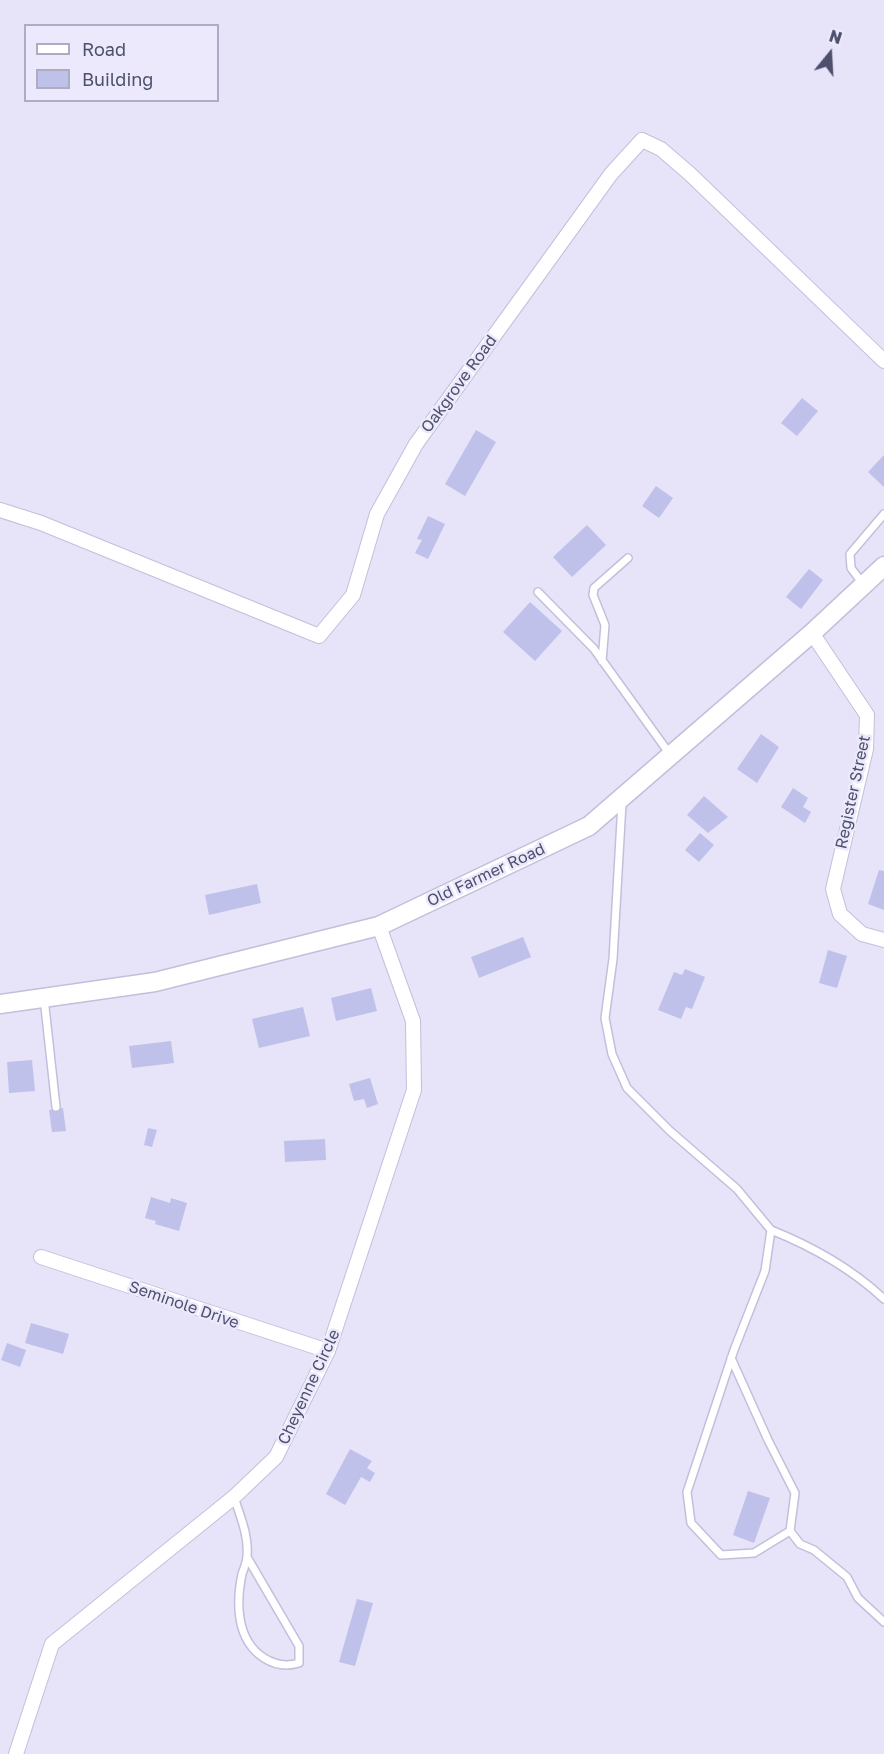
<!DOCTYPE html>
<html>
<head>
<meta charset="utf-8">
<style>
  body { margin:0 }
  #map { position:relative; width:884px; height:1754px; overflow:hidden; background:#e7e3f8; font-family:"Golos Text",sans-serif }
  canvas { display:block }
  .legend { position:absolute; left:24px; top:24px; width:195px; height:78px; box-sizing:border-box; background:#ece9fc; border:2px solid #acacc3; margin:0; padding:8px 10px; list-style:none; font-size:18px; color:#4d506d }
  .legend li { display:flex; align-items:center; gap:12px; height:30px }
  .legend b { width:30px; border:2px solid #acacc3 }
  .north { position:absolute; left:800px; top:24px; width:60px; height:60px; -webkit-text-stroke:4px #ece9fc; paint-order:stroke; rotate:18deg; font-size:16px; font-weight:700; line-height:24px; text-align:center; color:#4d506d }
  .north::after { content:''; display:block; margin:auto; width:21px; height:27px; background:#4d506d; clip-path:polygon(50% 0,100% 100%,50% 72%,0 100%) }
</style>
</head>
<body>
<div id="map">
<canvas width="884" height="1754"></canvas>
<ul class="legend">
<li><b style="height:8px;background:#fff"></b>Road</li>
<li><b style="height:16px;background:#bfc1ea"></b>Building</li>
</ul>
<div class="north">N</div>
</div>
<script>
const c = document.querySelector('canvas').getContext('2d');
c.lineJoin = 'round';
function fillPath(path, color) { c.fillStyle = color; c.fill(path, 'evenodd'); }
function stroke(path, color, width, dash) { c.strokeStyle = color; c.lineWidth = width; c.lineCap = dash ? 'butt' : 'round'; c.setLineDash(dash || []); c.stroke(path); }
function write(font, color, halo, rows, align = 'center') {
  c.font = font + ' "Golos Text",sans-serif'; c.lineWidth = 5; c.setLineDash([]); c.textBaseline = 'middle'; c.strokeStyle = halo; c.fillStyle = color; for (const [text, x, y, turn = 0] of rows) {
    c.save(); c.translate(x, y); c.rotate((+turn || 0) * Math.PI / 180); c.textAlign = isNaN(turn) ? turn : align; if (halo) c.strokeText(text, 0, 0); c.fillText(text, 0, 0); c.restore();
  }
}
fillPath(new Path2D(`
  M802,398L818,411L797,436L781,423Z
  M476,430L496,442L465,496L445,484Z
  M884,455V487L868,472Z
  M656,486L673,498L659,518L642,506Z
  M428,516L445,524L428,559L415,553L422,540L417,539Z
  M587,525L606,545L572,577L553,557Z
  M809,569L823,580L801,609L786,597Z
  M530,602L562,631L535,661L503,632Z
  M761,734L779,747L757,783L737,769Z
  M793,788L808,798L803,807L811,812L805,823L781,807Z
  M704,796L728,817L708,833L687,815Z
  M700,833L714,845L699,862L685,850Z
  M879,870L884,871V910L868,904Z
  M257,884L261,903L209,915L205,895Z
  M523,937L531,957L479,978L471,957Z
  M828,950L847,956L837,988L819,983Z
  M685,969L705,977L692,1009L686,1007L681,1019L658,1010L674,972L682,975Z
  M371,988L377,1011L336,1021L331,998Z
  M303,1007L310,1036L259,1048L252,1019Z
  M171,1041L174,1063L132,1068L129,1046Z
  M32,1060L35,1091L9,1093L7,1062Z
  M370,1078L378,1104L367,1108L364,1099L354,1101L349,1084Z
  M63,1108L66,1131L52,1132L49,1110Z
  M148,1128L157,1130L152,1147L144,1145Z
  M325,1139L326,1160L285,1162L284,1141Z
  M151,1197L170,1203L171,1198L187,1203L179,1231L155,1224L156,1221L145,1218Z
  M31,1323L69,1334L63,1354L25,1343Z
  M7,1343L26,1350L20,1367L1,1360Z
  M350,1449L372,1461L367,1468L375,1473L370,1482L361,1477L345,1505L326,1494Z
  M748,1491L770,1498L754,1543L733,1535Z
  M357,1599L373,1603L355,1666L339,1662Z`), '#bfc1ea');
const service = new Path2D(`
  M863,584L851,568L850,554L884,514
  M538,592L594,649L669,753
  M602,661L605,625L593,595L594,588L628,558
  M622,803L613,959L605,1018L612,1054L627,1088L670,1131L737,1189L771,1230L765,1271L734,1350L687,1492L691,1523L721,1555L754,1553L790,1531L795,1493L768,1440L731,1358
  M44,998L56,1107
  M771,1230C811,1246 852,1269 884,1299
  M234,1497C240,1516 249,1536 247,1556C247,1562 244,1568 242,1574C236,1603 236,1640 264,1658C275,1665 286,1667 299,1663V1646L247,1557
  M790,1531L800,1544L814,1550L847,1577L858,1598L884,1622`);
const minor = new Path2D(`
  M0,510L41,523L319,636L353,595L377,514L416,444L611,174L642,140L661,149L690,174L884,361
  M812,633L867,715L866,749L833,889L840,914L862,934L884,940
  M41,1257L328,1351
  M16,1754L52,1644L234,1497L276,1457L328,1351L414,1090L413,1021L379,926`);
const tertiary = new Path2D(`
  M0,1004L155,982L379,926L589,826L812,633L884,566`);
stroke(service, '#c1c0db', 10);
stroke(minor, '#c1c0db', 16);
stroke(tertiary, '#c1c0db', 21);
stroke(service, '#fff', 7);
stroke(minor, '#fff', 14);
stroke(tertiary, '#fff', 18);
write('16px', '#4d506d', '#ece9fc', [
  ["Oakgrove Road",459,384,-54],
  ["Register Street",853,792,-78],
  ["Old Farmer Road",486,875,-25],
  ["Seminole Drive",184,1305,19],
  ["Cheyenne Circle",309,1387,-65]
]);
</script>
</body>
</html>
